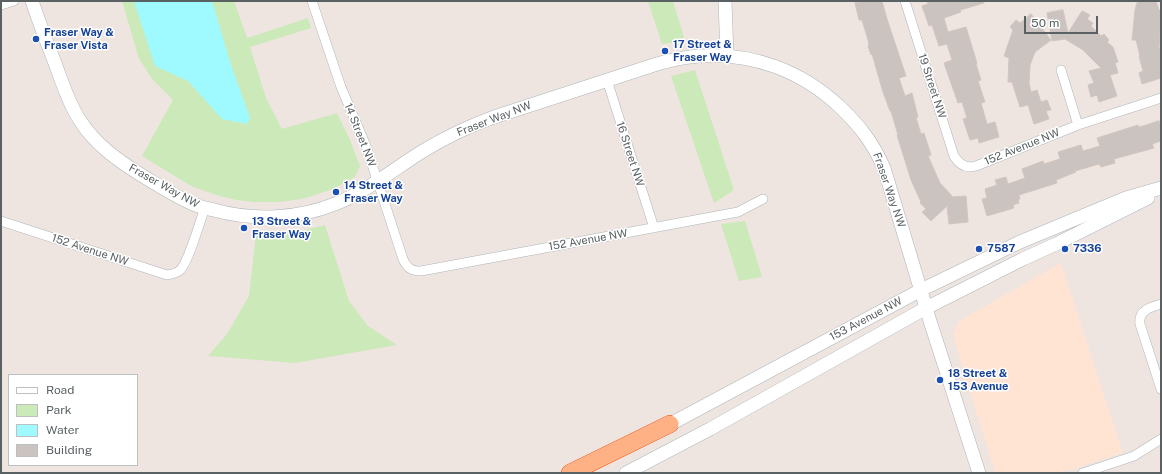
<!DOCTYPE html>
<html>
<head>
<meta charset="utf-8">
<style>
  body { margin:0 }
  #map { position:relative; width:1162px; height:474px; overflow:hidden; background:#eee5e0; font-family:"Public Sans",sans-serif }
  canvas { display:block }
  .frame { position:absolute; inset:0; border:2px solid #596163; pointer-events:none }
  .legend { position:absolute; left:8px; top:374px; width:130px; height:92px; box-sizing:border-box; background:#fff; border:1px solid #bdc0c1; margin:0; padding:5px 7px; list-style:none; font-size:12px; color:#596163 }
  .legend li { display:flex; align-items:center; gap:8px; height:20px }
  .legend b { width:20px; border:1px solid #bdc0c1 }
  .scale { position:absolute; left:1024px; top:16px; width:74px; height:18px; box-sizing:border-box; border:2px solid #596163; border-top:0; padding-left:5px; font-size:12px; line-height:14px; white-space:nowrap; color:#596163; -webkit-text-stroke:3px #fff; paint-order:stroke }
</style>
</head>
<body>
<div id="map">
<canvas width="1162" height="474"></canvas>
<div class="frame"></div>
<ul class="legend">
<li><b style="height:5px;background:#fff"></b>Road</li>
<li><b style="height:11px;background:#cce9b9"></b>Park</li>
<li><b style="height:11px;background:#9ffaff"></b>Water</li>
<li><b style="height:11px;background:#cbc3bf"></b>Building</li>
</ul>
<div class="scale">50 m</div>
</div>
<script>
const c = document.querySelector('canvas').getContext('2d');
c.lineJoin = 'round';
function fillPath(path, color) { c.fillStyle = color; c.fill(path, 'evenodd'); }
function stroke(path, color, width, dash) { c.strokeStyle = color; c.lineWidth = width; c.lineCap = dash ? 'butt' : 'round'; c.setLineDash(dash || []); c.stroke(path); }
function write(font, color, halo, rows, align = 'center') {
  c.font = font + ' "Public Sans",sans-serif'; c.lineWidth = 3; c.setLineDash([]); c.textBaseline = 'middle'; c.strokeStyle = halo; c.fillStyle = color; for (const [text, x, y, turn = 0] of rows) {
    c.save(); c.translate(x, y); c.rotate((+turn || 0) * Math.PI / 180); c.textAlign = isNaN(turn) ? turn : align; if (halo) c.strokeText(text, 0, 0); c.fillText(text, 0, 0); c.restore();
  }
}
fillPath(new Path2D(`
  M1061,263L1123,453L1060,473H995L953,335L959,321Z`), '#ffe4d4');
fillPath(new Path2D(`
  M122,1H234L247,38L308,18L311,28L250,47L266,98L282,129L337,113L350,140L360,166L355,177L333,189L318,194L302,199L280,202H254L237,200L219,196L191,186L142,156L173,100L153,80L139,59Z
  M648,1H673L685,41L662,44Z
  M695,70L734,190L714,203L671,76Z
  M745,221L762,277L739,281L721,224Z
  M325,225L349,301L368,326L397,345L295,363L208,356L227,334L249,296L256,234L293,233Z`), '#cce9b9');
fillPath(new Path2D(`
  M134,1H212L230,62L250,118L247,124L222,119L188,81L155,66Z`), '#9ffaff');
const building = new Path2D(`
  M864,1H882L887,19L906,76L899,78L905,96L912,93L918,117L916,118L921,134L924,133L931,155L928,156L940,183L953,197L966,196L968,222L949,224L947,206L931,221L922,212L926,209L920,203L921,202L911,180L897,135H898L891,111H890L883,92L872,54L871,55L868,46L869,45L868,40L862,20H859L855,3Z
  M927,1H984V3L960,10L961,12L944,18L948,32L966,27L977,63L976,64L981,80L978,81L985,102L981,103L987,124L995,122L999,137L979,143L978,138L970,140L963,119L967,118L962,102L958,103L944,63L952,60L947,44L939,46L932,25L929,26L922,6L928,4Z
  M1138,1H1156L1159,10H1161L1159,49H1161V78L1142,84L1139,73L1143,71L1139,56H1140L1136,40H1132L1135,10Z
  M1063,10L1068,33L1082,11L1090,15L1087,19L1093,23L1091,26L1101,36L1104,34L1109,40L1107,42L1113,47L1118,62L1115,63L1118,73L1110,75L1117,96L1099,102L1097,95L1091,97L1088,85L1094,83L1089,71L1101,68L1083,50L1065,39L1052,41L1047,13Z
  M1031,14L1051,40L1035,52L1030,65L1029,83L1031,92L1037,90L1041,102L1047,100L1051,110L1046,111L1049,119L1034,124L1028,105L1020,107L1012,82H1008L1009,58L1004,56L1013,30L1010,27L1016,20L1020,23Z
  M1159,121L1161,126V141L1152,144L1154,148L1114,159L1115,163L1101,167L1099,164L1075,171L1076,172L1056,180L1057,183L1019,195L1020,199H1018L1019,203L1013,205L1014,208L987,216L982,199L987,198L985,189L997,185L995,180L1006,177L1008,184L1025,178L1022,169L1043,161L1044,164L1060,159L1058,152L1081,145L1083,151L1100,146L1097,138L1138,125L1139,127Z`);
fillPath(building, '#cbc3bf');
stroke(building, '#d3c4be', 1);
const street = new Path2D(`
  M312,1L341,87L366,146L403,259C407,268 411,271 421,271L738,212L763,199
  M905,1L954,156C959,164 966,169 976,166L1078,125L1161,98
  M1,5L14,1
  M1061,70L1078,125
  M607,80L654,228
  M1,221L167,275C171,274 175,274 179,271C188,265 200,220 205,208
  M1161,304C1150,307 1138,311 1140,324L1161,389
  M1083,473L1134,456L1161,439`);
const secondary = new Path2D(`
  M32,1C39,22 47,43 55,63C62,82 68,102 79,119C95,145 120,162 146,178C161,187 177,197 193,204C200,207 207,209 214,210C254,221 297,219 335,204C367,191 394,169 423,151C446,137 469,126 494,117L657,64C671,60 685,57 699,56C752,52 802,71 840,107C860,126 873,143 884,168L930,321L979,473
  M725,1L727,56
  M663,428L921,290L1020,242L1126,198L1161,188
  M626,473L710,429L926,308L1023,259L1056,244L1148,198`);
const highway = new Path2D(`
  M570,473L670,424`);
stroke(street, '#aeb5b8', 10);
stroke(secondary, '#adb5b8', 14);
stroke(highway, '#ee4700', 18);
stroke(street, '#fff', 9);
stroke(secondary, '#fff', 13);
stroke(highway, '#ffb186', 17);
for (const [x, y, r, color] of [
  [36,39,4,"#1a4fb4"],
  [665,51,4,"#1a4fb4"],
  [336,192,4,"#1a4fb4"],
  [244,228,4,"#1a4fb4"],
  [979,249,4,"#1a4fb4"],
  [1065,249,4,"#1a4fb4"],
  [940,380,4,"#1a4fb4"]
]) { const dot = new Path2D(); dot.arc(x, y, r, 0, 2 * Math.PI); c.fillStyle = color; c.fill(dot); stroke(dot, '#fff', 1.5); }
write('bold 11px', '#164399', '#fff', [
  ["Fraser Way &",44,33],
  ["Fraser Vista",44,46],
  ["17 Street &",673,45],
  ["Fraser Way",673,58],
  ["14 Street &",344,186],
  ["Fraser Way",344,199],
  ["13 Street &",252,222],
  ["Fraser Way",252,235],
  ["7587",987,249],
  ["7336",1073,249],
  ["18 Street &",948,374],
  ["153 Avenue",948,387]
], 'left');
write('11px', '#596163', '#fff', [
  ["19 Street NW",932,86,72],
  ["Fraser Way NW",494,119,-21],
  ["14 Street NW",360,135,68],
  ["152 Avenue NW",1022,147,-22],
  ["16 Street NW",630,154,72],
  ["Fraser Way NW",164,186,29],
  ["Fraser Way NW",889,190,71],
  ["152 Avenue NW",588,240,-10],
  ["152 Avenue NW",90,250,18],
  ["153 Avenue NW",866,319,-28]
]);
</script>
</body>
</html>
